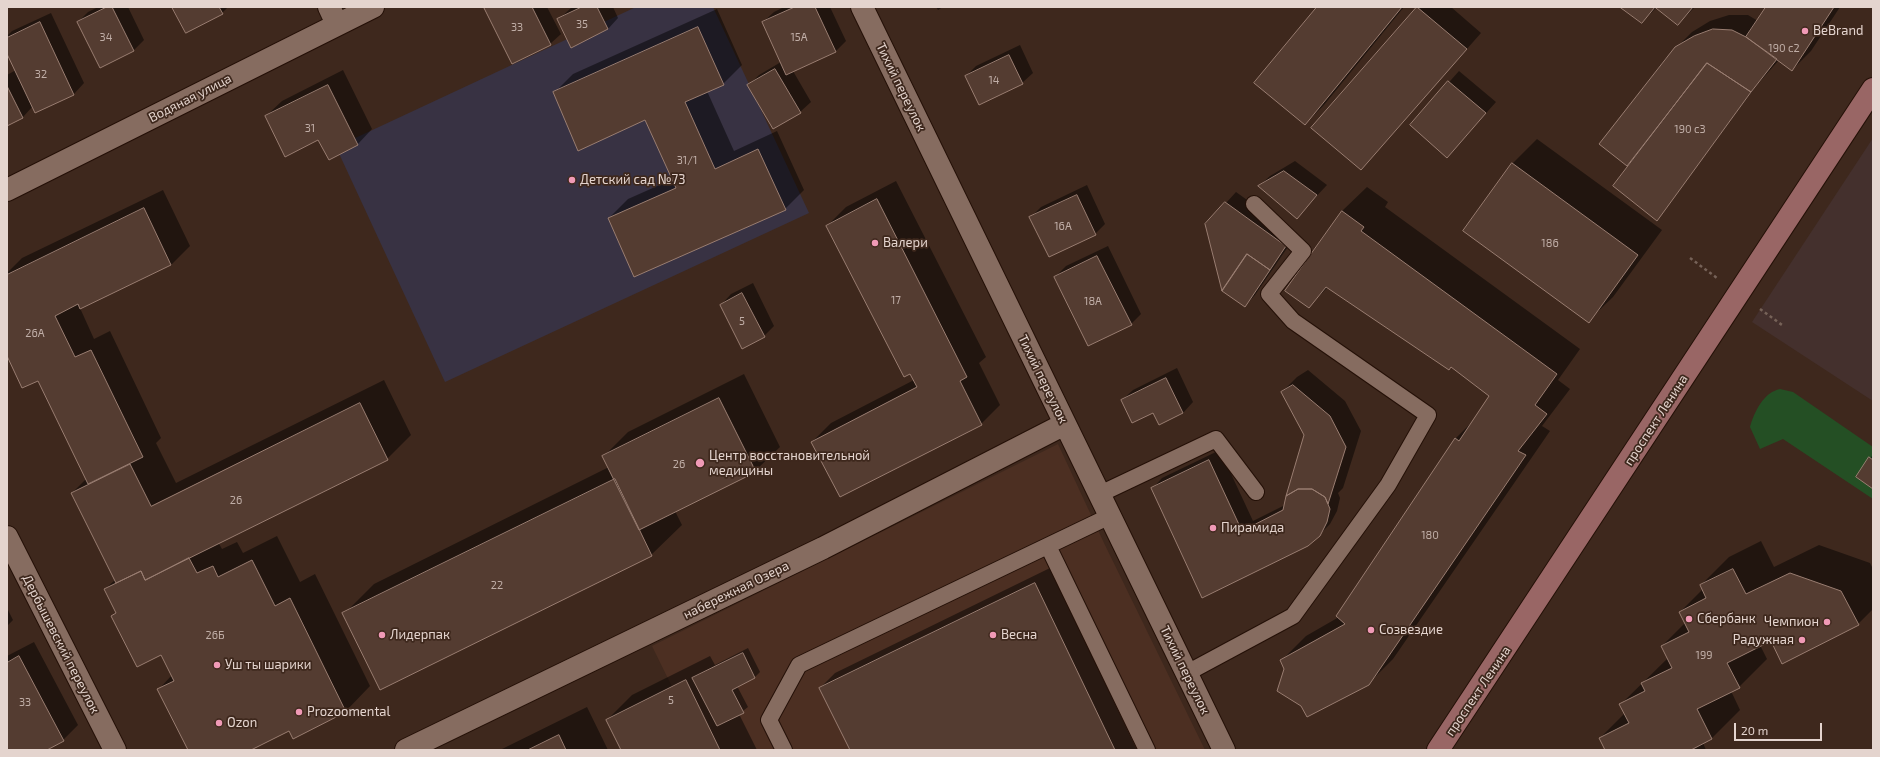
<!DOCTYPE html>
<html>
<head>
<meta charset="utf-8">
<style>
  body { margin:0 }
  #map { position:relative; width:1880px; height:757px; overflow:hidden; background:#3e281d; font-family:"Exo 2",sans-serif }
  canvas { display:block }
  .frame { position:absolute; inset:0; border:8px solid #e4d4ce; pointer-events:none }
  .scale { position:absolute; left:1734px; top:723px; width:88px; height:18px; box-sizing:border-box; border:2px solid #e4d4ce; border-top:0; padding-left:5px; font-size:12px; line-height:14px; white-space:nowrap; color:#e4d4ce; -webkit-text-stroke:3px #3e281d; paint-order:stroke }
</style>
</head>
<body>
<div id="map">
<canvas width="1880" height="757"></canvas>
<div class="frame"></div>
<div class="scale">20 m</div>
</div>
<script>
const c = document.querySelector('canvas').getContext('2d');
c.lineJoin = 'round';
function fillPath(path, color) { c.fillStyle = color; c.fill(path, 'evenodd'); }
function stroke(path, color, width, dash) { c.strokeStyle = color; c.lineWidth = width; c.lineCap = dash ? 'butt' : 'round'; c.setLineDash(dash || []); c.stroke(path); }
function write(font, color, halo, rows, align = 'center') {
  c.font = font + ' "Exo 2",sans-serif'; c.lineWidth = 3.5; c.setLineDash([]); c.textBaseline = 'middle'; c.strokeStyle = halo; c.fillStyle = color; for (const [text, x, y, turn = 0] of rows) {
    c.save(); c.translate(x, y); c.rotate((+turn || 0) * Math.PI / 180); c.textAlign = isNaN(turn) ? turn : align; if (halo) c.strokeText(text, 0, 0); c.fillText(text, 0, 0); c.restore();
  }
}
fillPath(new Path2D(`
  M1058,444L1104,543L1205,750H703L652,646Z`), '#4c2f22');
fillPath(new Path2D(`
  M1873,138V401L1752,322Z`), '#44302d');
fillPath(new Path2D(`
  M636,7H713L809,213L445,382L336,147Z`), '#383243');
fillPath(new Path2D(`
  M1780,389L1793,392L1873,447V499L1783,439L1760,449L1750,427C1754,412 1764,392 1780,389Z`), '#244f24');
fillPath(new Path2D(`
  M98,7H128L144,40L134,50L100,67L78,22L88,12Z
  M173,7H228L222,13Z
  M487,7H547L561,34L550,44L485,9Z
  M572,7H613L618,18L608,29L558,20Z
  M784,7H830L846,41L836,51L793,71L811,102L800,112L748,86L759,75L781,62L763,22L774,12Z
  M936,7H943L938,10Z
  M1318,7H1404L1324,105L1305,124Z
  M1418,7H1451L1481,33L1361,169L1313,128Z
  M1622,7H1695L1678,24L1657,7L1642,22Z
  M1767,7H1840L1811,51L1792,70L1779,60L1756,86L1657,220L1629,166L1600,144L1665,59L1692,32L1710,21L1729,15H1748L1758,21Z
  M717,9L742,65L723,84L707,91L734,151L777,131L804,190L785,209L609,218L628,199L673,179L646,119L554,93L573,74Z
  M51,13L84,83L74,94L36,112L33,106L23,117L7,125V75L16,70L7,52V36L12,31Z
  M1020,45L1033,73L1022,83L966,76L976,66Z
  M343,70L372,129L357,145L319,139L266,116L282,101Z
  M1459,71L1496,102L1447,157L1411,125Z
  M1537,139L1662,230L1613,297L1588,321L1512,164Z
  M1295,161L1327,185L1296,218L1259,186L1270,176Z
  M896,181L986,357L979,363L1000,405L981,424L841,496L812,442L831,423L914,380L827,226L846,207Z
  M1087,185L1105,224L1095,234L1031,217L1041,207Z
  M1367,187L1388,202L1385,207L1580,349L1558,380L1570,389L1542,426L1550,431L1393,659L1368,684L1285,669L1282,660L1306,636L1339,617L1337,615L1456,438L1474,420L1490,396L1452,366L1328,287L1308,307L1342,211Z
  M163,190L190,246L171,265L80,308L94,339L110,331L161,438L156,443L176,483L384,380L411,435L387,459L218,542L222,549L237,542L243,553L277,536L300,582L315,574L370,686L346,711L293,737L289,730L249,750H189L159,689L172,675L161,653L112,616L116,612L105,589L115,580L72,493L87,478L39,379L7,354V273L22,258Z
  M1236,192L1296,235L1255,295L1245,306L1206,225Z
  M1108,246L1141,314L1131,324L1055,277L1066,266Z
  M753,283L774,326L764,336L721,305L731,294Z
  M1177,368L1193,402L1183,413L1154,411L1122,400L1133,390Z
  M1308,370L1345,401L1361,431L1343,488L1338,493L1340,498L1337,511L1330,524L1319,535L1203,596L1152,489L1162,478L1220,450L1253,521L1285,505L1305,434L1282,392L1297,377Z
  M744,374L780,447L755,471L675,511L682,525L651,555L380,689L344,614L374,584L609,467L604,456L628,432Z
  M1873,455V487L1870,458Z
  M1761,541L1774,567L1819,545L1870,563L1873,569V609L1858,624L1771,640L1760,645L1767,659L1739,687L1731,691L1740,710L1712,738L1703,743L1706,750H1605L1600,738L1625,713L1621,704L1668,658L1662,646L1685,623L1680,612L1703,589L1701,585L1729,557Z
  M1050,568L1137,750H851L820,688L835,673Z
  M7,608L13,620L7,626Z
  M34,642L78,725L63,740L45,750H7V656Z
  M748,648L760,672L755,677L737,686L748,707L739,714L757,750H622L607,720L632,695L710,656L715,665Z
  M587,707L608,750H500Z`), '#0007');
const building = new Path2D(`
  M107,7H112L134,51L100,68L77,22Z
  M172,7H219L223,14L186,33Z
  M487,7H532L551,45L512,64L484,8Z
  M582,7H597L608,29L571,48L557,19Z
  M795,7H815L836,52L786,75L762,22Z
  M1317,7H1402L1305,125L1254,83Z
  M1417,7L1467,49L1361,170L1311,128Z
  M1620,7H1655L1642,23Z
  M1655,7H1693L1678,25Z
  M1766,7H1834L1792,71L1746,37Z
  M40,22L74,95L35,113L7,54V38Z
  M698,27L724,85L685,102L715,169L758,149L786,210L634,277L608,218L676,188L645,120L578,151L553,92Z
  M1713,29L1732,30L1746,37L1777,59L1751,92L1707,63L1627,166L1599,144L1675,47L1694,36Z
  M1009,55L1023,84L979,105L965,76Z
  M1707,63L1751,92L1657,221L1613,186Z
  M775,69L801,113L773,129L747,85Z
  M1448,81L1486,113L1447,158L1410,125Z
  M328,85L358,145L329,160L318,140L285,157L265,116Z
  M7,86L23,118L7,126Z
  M1512,163L1638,255L1589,323L1463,231Z
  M1284,171L1317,195L1297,219L1258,186Z
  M1077,195L1096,235L1049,257L1029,217Z
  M877,199L967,377L960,381L982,425L840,497L811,442L917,387L910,374L904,377L826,226Z
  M1225,202L1286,246L1270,270L1247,254L1222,291L1205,224Z
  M144,208L171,265L80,309L78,304L55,316L75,357L91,350L143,457L88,484L38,381L22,388L7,356V275Z
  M1342,211L1364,227L1361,231L1557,374L1535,405L1547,414L1518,451L1526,455L1369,685L1307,717L1301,706L1277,691L1284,669L1280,660L1345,624L1336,616L1455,438L1459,441L1489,396L1451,367L1449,370L1326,287L1309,308L1285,291Z
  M1247,254L1270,270L1245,307L1222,291Z
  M1097,256L1132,325L1088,346L1054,277Z
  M742,293L765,337L742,349L720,305Z
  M1166,378L1183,413L1159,425L1153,413L1132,423L1121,400Z
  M1293,385L1330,416L1346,447L1328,504L1325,497L1312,489H1298L1286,496L1304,435L1281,392Z
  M719,398L756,472L639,530L602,456Z
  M360,403L388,460L145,580L141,571L116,583L71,493L130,464L151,506Z
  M1869,457L1873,460V489L1856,477Z
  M1209,460L1242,531L1283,510L1286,496L1298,489H1312L1325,497L1330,509L1327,522L1320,536L1308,546L1202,598L1151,488Z
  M615,479L652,556L380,690L342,613Z
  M189,558L197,573L213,566L218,577L252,560L275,606L290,598L346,712L293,739L289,731L251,750H188L157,689L174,681L161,655L137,667L111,616L116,613L104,589L141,571L145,580Z
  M1733,569L1746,594L1790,573L1841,591L1859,625L1782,664L1771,641L1727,663L1740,688L1697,709L1712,739L1691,750H1605L1599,738L1629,723L1619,704L1645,691L1641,683L1672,668L1661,646L1689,632L1679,612L1706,598L1700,585Z
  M1035,583L1115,750H850L819,688Z
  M743,653L755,678L732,690L744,713L717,726L692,678Z
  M19,656L64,741L47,750H7V663Z
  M686,680L720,750H621L606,720Z
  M559,735L566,750H528Z`);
fillPath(building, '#543c31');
stroke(building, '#997d71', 1);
const service = new Path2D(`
  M1100,494L1216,439L1256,492
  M1048,546L1147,750
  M1187,673L1293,616L1388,485L1428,415L1293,321L1269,294L1303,251L1254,204
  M784,750L769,720L799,665L1110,516`);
const minor = new Path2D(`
  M329,7L337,24
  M862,7L1224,750
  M7,190L373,7
  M406,750L823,548L1065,424`);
const tertiary = new Path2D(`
  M7,537L115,750`);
const secondary = new Path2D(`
  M1438,750L1873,89`);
stroke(service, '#241007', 18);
stroke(minor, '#241007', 24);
stroke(tertiary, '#241007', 24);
stroke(secondary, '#241007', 24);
stroke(new Path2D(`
  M1690,258L1717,278
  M1760,309L1782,325`), '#766258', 2.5, [3, 3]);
stroke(service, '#866c60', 16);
stroke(minor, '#866c60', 22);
stroke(tertiary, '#866c60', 22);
stroke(secondary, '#996665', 22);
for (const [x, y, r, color] of [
  [1805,31,4,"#f09ab6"],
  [572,180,4,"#f09ab6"],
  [875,243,4,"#f09ab6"],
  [700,463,5,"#f09ab6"],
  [1213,528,4,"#f09ab6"],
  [1689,619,4,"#f09ab6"],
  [1827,622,4,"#f09ab6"],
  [1371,630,4,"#f09ab6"],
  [382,635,4,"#f09ab6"],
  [993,635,4,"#f09ab6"],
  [1802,640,4,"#f09ab6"],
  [217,665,4,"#f09ab6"],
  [299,712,4,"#f09ab6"],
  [219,723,4,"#f09ab6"]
]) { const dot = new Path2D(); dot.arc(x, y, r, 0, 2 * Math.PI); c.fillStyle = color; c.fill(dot); stroke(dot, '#3e281d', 1.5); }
write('11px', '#c0aea7', null, [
  ["35",582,24],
  ["33",517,27],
  ["34",106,37],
  ["15А",799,37],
  ["190 с2",1784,48],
  ["32",41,74],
  ["14",994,80],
  ["31",310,128],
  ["190 с3",1690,129],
  ["31/1",687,160],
  ["16А",1063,226],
  ["186",1550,243],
  ["17",896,300],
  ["18А",1093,301],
  ["5",742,321],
  ["26А",35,333],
  ["26",679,464],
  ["26",236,500],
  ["180",1430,535],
  ["22",497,585],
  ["26Б",215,635],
  ["199",1704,655],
  ["5",671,700],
  ["33",25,702]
]);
write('13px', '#e4d4ce', '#3e281d', [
  ["BeBrand",1813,31],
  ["Детский сад №73",580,180],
  ["Валери",883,243],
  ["Центр восстановительной",709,456],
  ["медицины",709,471],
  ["Пирамида",1221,528],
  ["Сбербанк",1697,619],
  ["Чемпион",1819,622,"right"],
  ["Созвездие",1379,630],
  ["Лидерпак",390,635],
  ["Весна",1001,635],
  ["Радужная",1794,640,"right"],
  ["Уш ты шарики",225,665],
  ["Prozoomental",307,712],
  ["Ozon",227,723]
], 'left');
write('13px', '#e4d4ce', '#3e281d', [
  ["Тихий переулок",901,87,64],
  ["Водяная улица",190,98,-27],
  ["Тихий переулок",1043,379,64],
  ["проспект Ленина",1656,420,-57],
  ["набережная Озера",736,590,-26],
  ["Дербышевский переулок",61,644,63],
  ["Тихий переулок",1185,670,64],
  ["проспект Ленина",1478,691,-56]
]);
</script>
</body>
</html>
